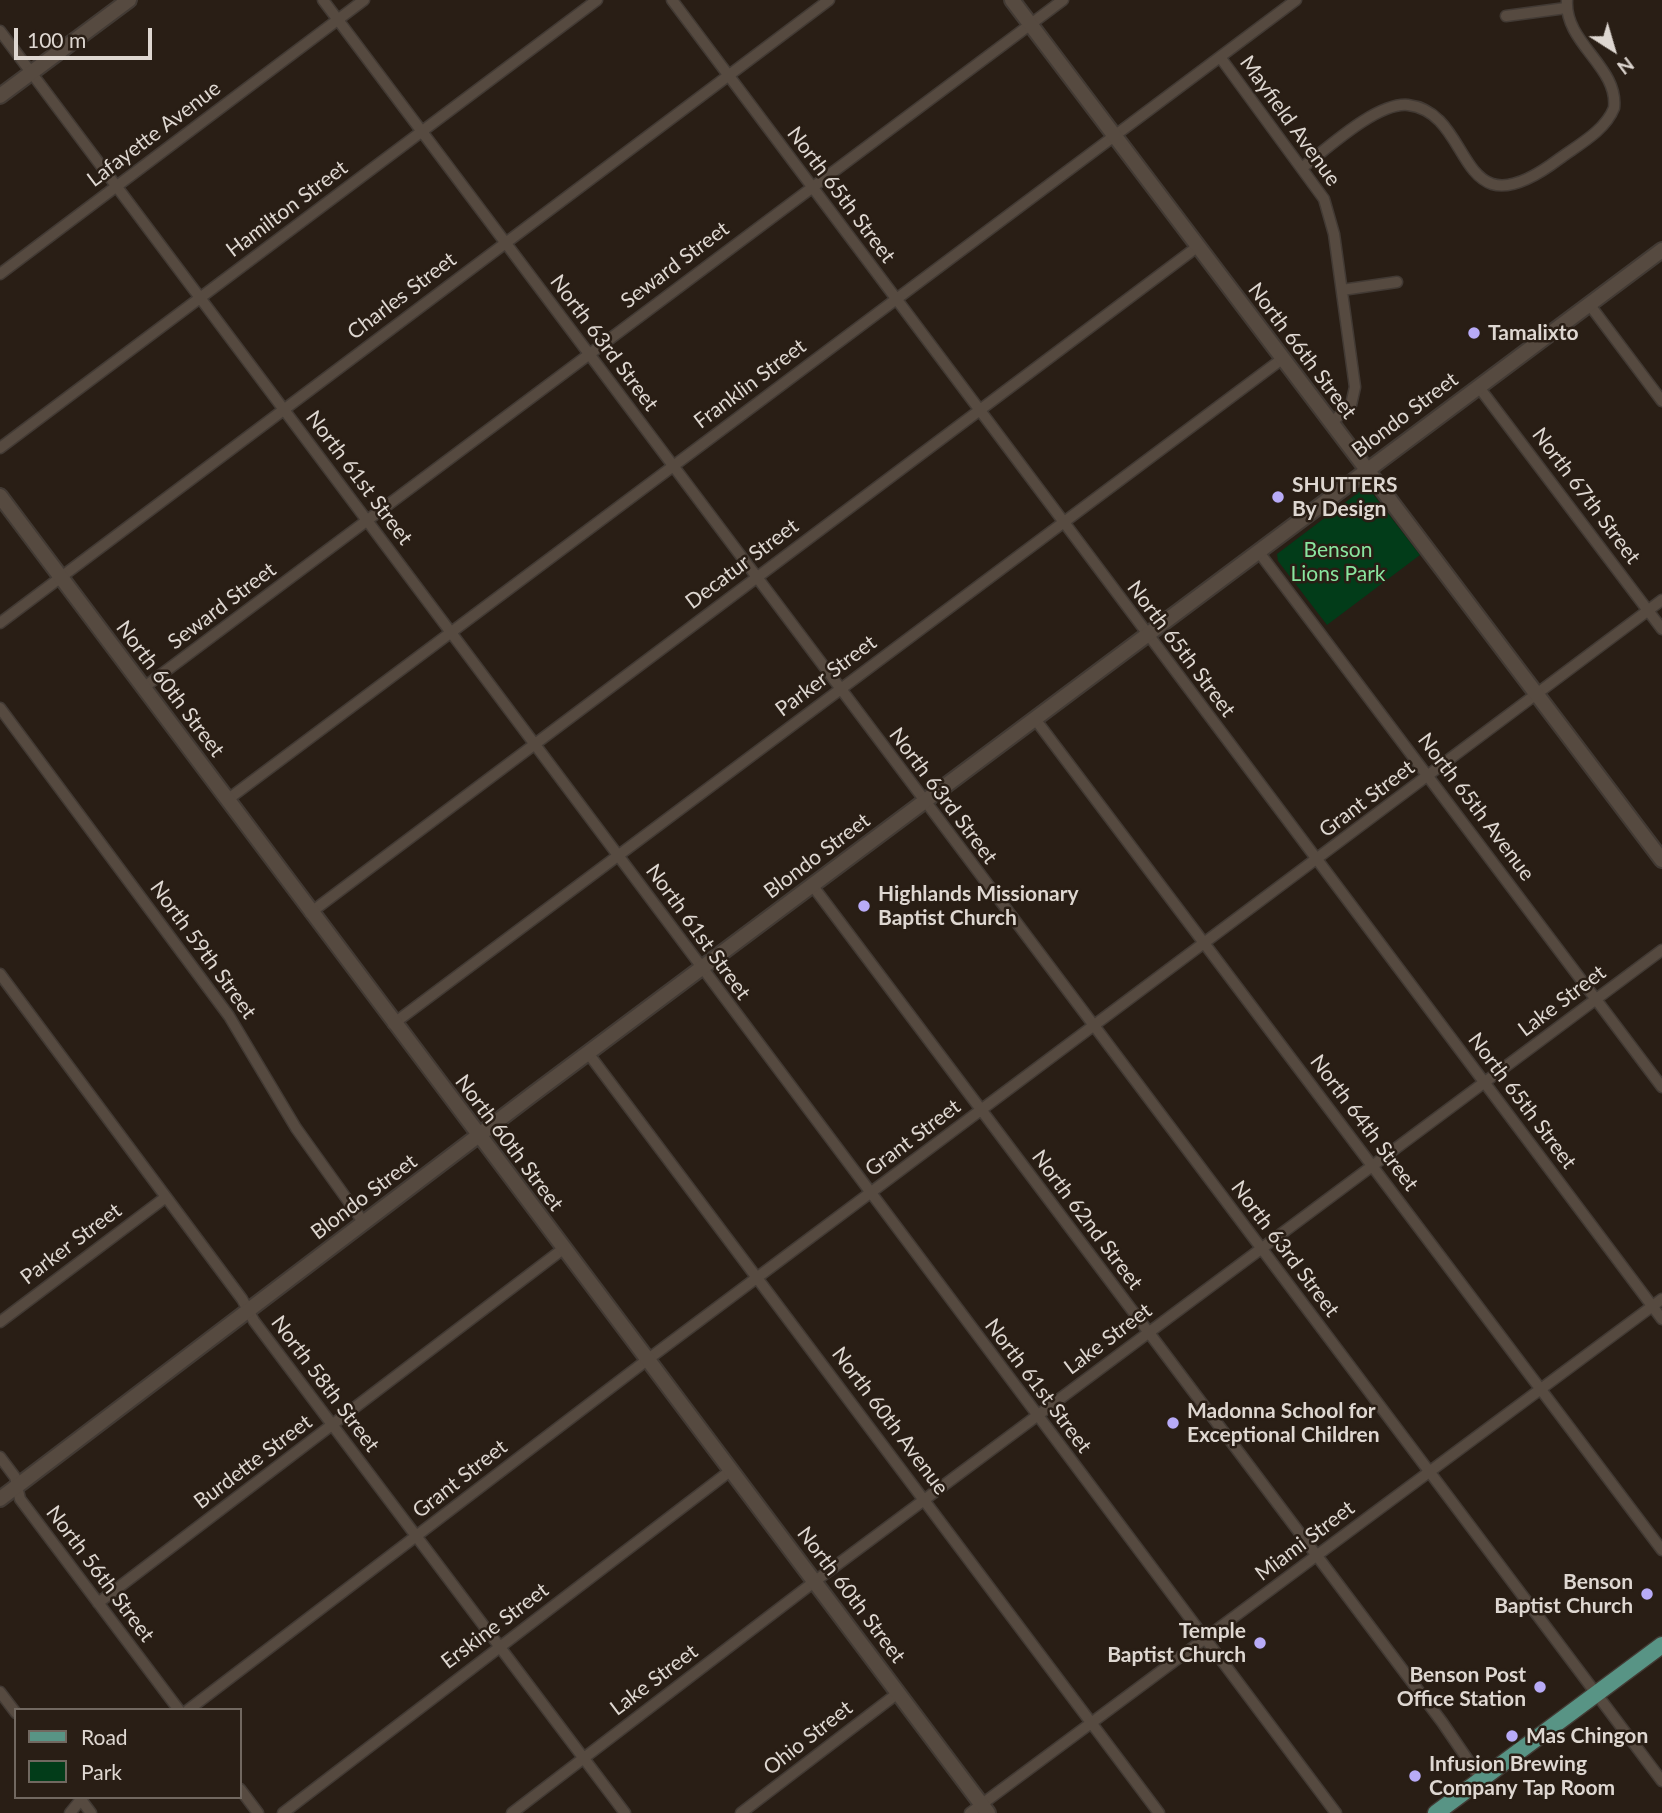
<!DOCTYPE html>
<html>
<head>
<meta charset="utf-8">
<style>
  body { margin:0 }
  #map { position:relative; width:1662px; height:1813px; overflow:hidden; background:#291e15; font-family:Lato,sans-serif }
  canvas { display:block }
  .legend { position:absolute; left:14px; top:1708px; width:228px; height:91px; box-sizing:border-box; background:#291e15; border:2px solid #716860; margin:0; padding:9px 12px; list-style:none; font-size:21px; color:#ded7d1 }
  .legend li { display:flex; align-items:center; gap:14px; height:35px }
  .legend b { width:35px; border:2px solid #716860 }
  .north { position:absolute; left:1578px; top:14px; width:70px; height:70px; -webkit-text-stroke:5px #291e15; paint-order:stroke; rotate:143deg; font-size:19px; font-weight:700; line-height:28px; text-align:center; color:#ded7d1 }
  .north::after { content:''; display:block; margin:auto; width:24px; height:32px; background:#ded7d1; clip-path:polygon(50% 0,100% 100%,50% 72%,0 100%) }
  .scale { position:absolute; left:14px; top:28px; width:138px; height:32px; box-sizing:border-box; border:4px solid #ded7d1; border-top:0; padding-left:9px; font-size:21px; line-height:24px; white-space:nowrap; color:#ded7d1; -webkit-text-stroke:5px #291e15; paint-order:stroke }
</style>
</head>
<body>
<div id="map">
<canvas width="1662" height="1813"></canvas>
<ul class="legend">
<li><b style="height:9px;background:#589485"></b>Road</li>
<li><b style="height:19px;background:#023c19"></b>Park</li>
</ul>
<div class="north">N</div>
<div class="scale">100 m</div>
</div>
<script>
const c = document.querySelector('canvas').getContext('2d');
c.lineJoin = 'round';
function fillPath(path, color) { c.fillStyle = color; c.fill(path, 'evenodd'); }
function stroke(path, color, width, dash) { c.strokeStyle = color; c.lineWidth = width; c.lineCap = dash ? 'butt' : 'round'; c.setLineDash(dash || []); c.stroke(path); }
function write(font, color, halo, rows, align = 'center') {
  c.font = font + ' Lato,sans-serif'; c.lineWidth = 5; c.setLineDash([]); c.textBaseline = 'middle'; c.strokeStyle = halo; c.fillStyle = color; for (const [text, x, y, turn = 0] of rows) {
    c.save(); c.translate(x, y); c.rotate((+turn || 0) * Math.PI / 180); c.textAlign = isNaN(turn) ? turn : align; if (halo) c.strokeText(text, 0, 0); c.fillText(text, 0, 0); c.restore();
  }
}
fillPath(new Path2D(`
  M1359,492L1373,494L1420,555L1327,625L1278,561L1277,554Z`), '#023c19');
const street = new Path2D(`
  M323,0L1662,1781
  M672,0L1662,1319
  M1506,16L1566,8
  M0,31L1336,1813
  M1220,57L1324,199L1334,234L1355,387L1351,405L1331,423
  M1303,167C1328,148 1377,102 1408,105C1477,113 1453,239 1559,159C1578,145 1605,131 1614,108C1619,67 1564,43 1567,0
  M0,274L364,0
  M1342,290L1397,282
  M1589,304L1662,401
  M1478,386L1662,629
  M0,448L597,0
  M1258,551L1662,1087
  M0,623L829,0
  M143,688L1063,0
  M0,708L229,1016L296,1128L364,1223
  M1035,719L1662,1550
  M227,800L1296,0
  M812,885L1442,1722L1481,1779
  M310,913L1197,247
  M0,974L242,1299L254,1321L625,1813
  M393,1024L1282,359
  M588,1053L1159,1813
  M0,1322L166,1197
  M0,1457L15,1477L20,1499L179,1710
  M98,1603L563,1249
  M0,1692L16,1713
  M188,1710L647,1360L1662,600
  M240,1789L258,1813
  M79,1797L91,1813
  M70,1813L83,1797
  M283,1813L730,1471
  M512,1813L814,1582L1662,950
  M741,1813L898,1693
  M970,1813L1662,1299`);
const secondary = new Path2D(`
  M1012,0L1662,860
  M0,96L129,0
  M0,496L988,1813
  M0,1499L533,1094L1662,250`);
const primary = new Path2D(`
  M1436,1813L1662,1645`);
stroke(street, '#423a34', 13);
stroke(secondary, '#423a34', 18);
stroke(primary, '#423a34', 19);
stroke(street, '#564a40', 10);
stroke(secondary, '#564a40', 14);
stroke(primary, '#589485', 16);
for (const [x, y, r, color] of [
  [1474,333,7,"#b8abf7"],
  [1278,497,7,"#b8abf7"],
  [864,906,7,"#b8abf7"],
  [1173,1423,7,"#b8abf7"],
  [1647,1594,7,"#b8abf7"],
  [1260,1643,7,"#b8abf7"],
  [1540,1687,7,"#b8abf7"],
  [1512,1736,7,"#b8abf7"],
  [1415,1776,7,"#b8abf7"]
]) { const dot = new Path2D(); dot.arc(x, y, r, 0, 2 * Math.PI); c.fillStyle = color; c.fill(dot); stroke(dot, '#291e15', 2.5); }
write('21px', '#ded7d1', '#291e15', [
  ["Mayfield Avenue",1290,121,54],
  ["Lafayette Avenue",154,134,-37],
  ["North 65th Street",841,195,53],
  ["Hamilton Street",287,209,-37],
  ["Seward Street",675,265,-37],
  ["Charles Street",402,296,-37],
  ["North 63rd Street",604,343,53],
  ["North 66th Street",1302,351,53],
  ["Franklin Street",750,384,-37],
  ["Blondo Street",1405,415,-37],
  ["North 61st Street",359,478,53],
  ["North 67th Street",1586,496,53],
  ["Decatur Street",742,564,-37],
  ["Seward Street",222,606,-37],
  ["North 65th Street",1181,649,53],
  ["Parker Street",826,676,-37],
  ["North 60th Street",170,689,53],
  ["North 63rd Street",943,796,53],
  ["Grant Street",1367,799,-37],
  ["North 65th Avenue",1476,807,53],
  ["Blondo Street",817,856,-37],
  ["North 61st Street",698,932,54],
  ["North 59th Street",203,950,54],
  ["Lake Street",1562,1001,-37],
  ["North 65th Street",1522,1101,53],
  ["North 64th Street",1364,1123,53],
  ["Grant Street",913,1138,-37],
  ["North 60th Street",509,1143,53],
  ["Blondo Street",364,1197,-37],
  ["North 62nd Street",1087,1220,53],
  ["Parker Street",71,1244,-37],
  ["North 63rd Street",1285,1249,53],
  ["Lake Street",1108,1339,-37],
  ["North 58th Street",325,1384,53],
  ["North 61st Street",1038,1386,53],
  ["North 60th Avenue",890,1421,53],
  ["Burdette Street",253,1462,-37],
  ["Grant Street",460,1479,-38],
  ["Miami Street",1305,1541,-37],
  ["North 56th Street",100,1574,53],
  ["North 60th Street",851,1595,53],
  ["Erskine Street",495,1626,-37],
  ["Lake Street",654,1680,-37],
  ["Ohio Street",808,1738,-38]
]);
write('bold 21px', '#ded7d1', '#291e15', [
  ["Tamalixto",1488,333],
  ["SHUTTERS",1292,485],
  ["By Design",1292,509],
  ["Highlands Missionary",878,894],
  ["Baptist Church",878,918],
  ["Madonna School for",1187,1411],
  ["Exceptional Children",1187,1435],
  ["Benson",1633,1582,"right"],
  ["Baptist Church",1633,1606,"right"],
  ["Temple",1246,1631,"right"],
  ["Baptist Church",1246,1655,"right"],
  ["Benson Post",1526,1675,"right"],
  ["Office Station",1526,1699,"right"],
  ["Mas Chingon",1526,1736],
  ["Infusion Brewing",1429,1764],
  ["Company Tap Room",1429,1788]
], 'left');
write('21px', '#89e59f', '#291e15', [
  ["Benson",1338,550],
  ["Lions Park",1338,574]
]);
</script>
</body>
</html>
